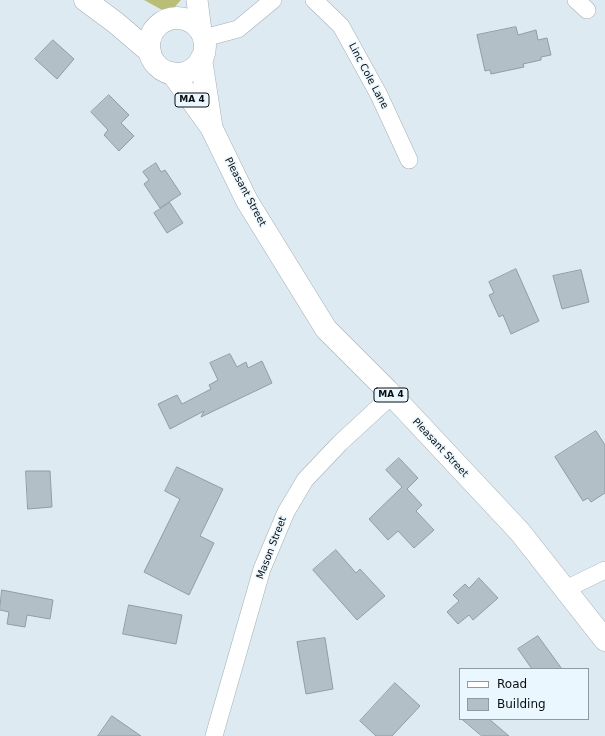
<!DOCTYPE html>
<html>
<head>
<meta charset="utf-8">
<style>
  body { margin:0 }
  #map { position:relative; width:605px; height:736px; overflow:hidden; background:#ddeaf1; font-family:"DejaVu Sans",sans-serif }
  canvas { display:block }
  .legend { position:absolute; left:459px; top:668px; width:130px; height:52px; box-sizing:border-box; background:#eaf7fe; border:1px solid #909a9f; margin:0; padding:5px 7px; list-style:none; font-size:12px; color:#0a0e10 }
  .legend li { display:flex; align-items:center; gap:8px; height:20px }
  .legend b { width:20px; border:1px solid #909a9f }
</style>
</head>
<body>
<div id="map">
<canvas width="605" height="736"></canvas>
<ul class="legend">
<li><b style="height:5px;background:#fff"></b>Road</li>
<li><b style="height:11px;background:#b3bfc6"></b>Building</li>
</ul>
</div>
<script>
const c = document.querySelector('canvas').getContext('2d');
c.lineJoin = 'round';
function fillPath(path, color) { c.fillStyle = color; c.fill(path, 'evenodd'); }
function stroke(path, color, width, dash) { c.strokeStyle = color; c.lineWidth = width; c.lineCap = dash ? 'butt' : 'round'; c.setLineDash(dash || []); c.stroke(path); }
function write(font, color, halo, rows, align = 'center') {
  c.font = font + ' "DejaVu Sans",sans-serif'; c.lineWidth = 3; c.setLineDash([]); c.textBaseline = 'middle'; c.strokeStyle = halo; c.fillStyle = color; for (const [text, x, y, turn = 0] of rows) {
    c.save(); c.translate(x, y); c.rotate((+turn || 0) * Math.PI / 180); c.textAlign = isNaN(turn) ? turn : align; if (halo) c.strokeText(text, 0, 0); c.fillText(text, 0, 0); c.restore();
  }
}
fillPath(new Path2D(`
  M144,0H181L171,11H164Z`), '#babd75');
const building = new Path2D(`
  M516,27L518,35L536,30L538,40L547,38L551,55L541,57V60L523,64L524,67L491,74L490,70L485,71L477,35Z
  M53,40L74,59L57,79L35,59Z
  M109,95L129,115L121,123L134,136L119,151L104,135L108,130L91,112Z
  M156,163L161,172L165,170L181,194L160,208L144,184L149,180L143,172Z
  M170,203L183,223L167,233L154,213Z
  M516,269L539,321L511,334L503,315L499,317L489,295L494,293L489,282Z
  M581,270L589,302L562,309L553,276Z
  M230,354L237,367L246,362L248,368L262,361L272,383L201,417L204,411L170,429L158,404L177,395L182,404L211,389L209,385L218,380L210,363Z
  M596,431L605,445V493L591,502L588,498L583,501L555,457Z
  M399,458L418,478L407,489L422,505L416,511L434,530L414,548L398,531L388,540L369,519L402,487L386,470Z
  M177,467L223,489L200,536L214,543L189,595L144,572L180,499L165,491Z
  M26,471H50L52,507L28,509Z
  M336,550L356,573L360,569L385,596L357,620L313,570Z
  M479,578L498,598L473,620L469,615L458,624L447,612L459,601L453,595L465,584L469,588Z
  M2,590L53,600L50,619L27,615L25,627L7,624L9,612L0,610Z
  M129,605L182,615L176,644L123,634Z
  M538,636L562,669H532L518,649Z
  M325,638L333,689L306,694L297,642Z
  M395,683L420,706L392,736H376L360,721Z
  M112,716L141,736H98Z
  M462,719H489L509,736H482Z`);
fillPath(building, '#b3bfc6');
stroke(building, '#909da3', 1);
const minor = new Path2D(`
  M314,0L341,26L379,95L409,160
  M576,0L587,10
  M204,38L238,29L273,0
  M564,590L605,570
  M214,736L262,569L286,512L305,480L340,443L391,396`);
const tertiary = new Path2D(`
  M197,0L201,31`);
const primary = new Path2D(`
  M85,0L116,23L150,52
  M149 46a28 28 0 1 1 56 0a28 28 0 1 1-56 0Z
  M201,59L211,124
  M172,73L211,127L247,201L326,329L387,390L520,532L605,640`);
stroke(minor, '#a3afb6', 18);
stroke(tertiary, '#a3afb6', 22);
stroke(primary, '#a3afb6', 23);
stroke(minor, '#fff', 17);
stroke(tertiary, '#fff', 21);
stroke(primary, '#fff', 22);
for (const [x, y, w] of [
  [192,100,34],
  [391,395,34]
]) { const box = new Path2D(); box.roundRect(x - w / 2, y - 7, w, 14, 3); c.fillStyle = '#eaf7fe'; c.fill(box); stroke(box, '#0a0e10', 1); }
write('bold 9px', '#0a0e10', null, [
  ["MA 4",192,100],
  ["MA 4",391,395]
]);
write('10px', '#0a0e10', '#eaf7fe', [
  ["Linc Cole Lane",368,76,62],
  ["Pleasant Street",245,192,62],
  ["Pleasant Street",440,448,47],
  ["Mason Street",272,548,-69]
]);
</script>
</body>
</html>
